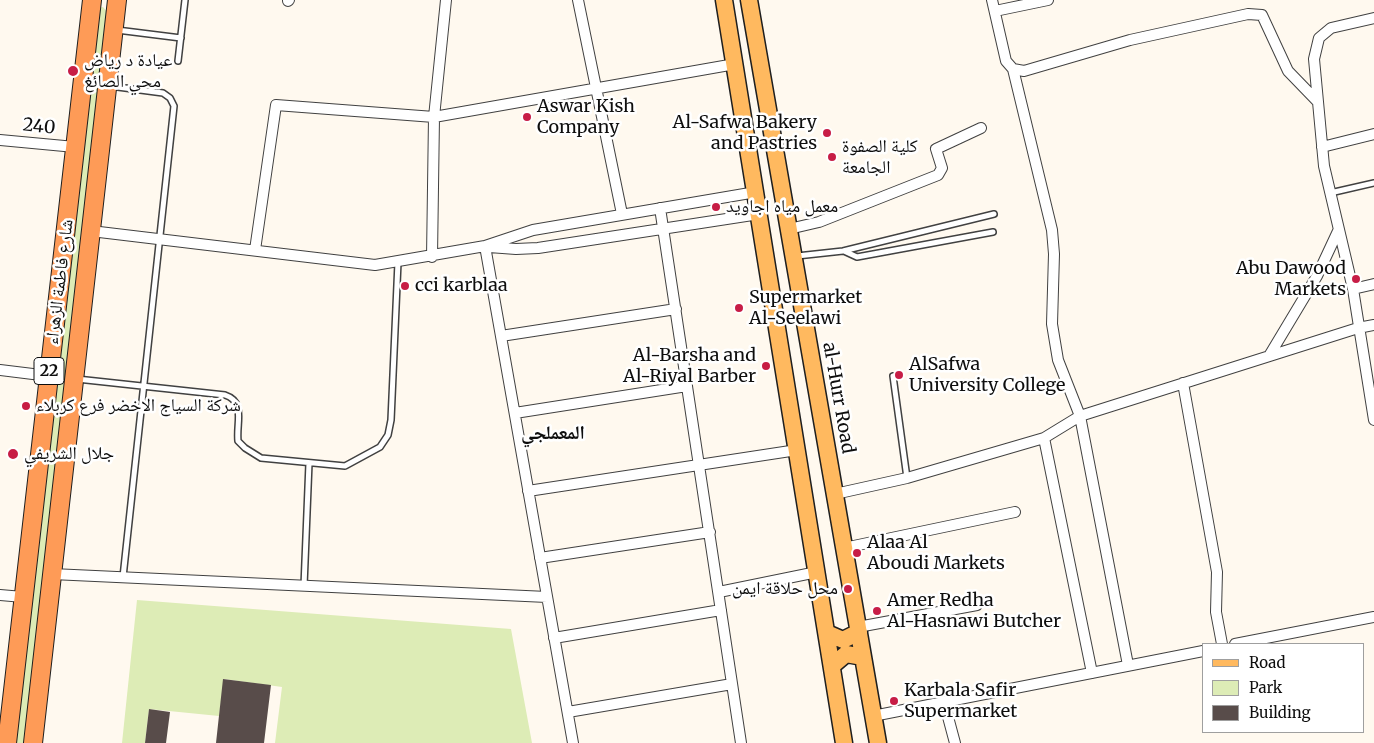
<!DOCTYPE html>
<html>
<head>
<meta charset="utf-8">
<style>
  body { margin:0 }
  #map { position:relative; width:1374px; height:743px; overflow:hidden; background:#fff9ef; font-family:Merriweather,serif }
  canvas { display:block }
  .legend { position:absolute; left:1202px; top:643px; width:162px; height:90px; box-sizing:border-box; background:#fff; border:1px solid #9f9f9f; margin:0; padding:6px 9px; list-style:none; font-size:15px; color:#0e0e0e }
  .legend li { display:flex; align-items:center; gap:10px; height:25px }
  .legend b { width:25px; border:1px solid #9f9f9f }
</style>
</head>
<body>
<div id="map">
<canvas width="1374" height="743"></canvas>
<ul class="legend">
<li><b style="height:6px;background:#ffb95f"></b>Road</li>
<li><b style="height:14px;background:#ddecb6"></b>Park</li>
<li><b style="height:14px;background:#584c4a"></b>Building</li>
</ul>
</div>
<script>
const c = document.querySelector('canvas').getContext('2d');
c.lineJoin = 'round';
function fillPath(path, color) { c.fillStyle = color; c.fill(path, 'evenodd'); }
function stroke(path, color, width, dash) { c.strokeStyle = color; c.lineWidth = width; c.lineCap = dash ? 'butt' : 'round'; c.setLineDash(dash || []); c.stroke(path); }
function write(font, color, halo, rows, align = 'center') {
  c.font = font + ' Merriweather,"Noto Naskh Arabic",serif'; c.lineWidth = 5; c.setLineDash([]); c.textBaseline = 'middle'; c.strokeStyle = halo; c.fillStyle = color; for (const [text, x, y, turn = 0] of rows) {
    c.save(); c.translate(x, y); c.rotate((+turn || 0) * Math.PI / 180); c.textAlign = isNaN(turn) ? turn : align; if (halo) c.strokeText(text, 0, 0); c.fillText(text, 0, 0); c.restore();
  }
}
fillPath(new Path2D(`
  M103,7L108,13L24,743H14L98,8Z
  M137,600L511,629L532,743H275L282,687L224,679L219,716L149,709L145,743H122Z`), '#ddecb6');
fillPath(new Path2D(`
  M223,679L271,685L264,743H216Z
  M149,709L170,712L166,743H145Z`), '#584c4a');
const service = new Path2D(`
  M117,30L181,38
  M178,61L185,0
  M110,86L163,93L170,98L174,106L123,577
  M1330,193L1374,183
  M844,251L857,257L993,232
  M797,256L843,251L994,214
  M893,376L907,478
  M77,379L225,395C246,402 236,422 238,441L245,448L261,458L345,466L380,447L388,435L391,420L398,262
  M304,586L309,463`);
const minor = new Path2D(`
  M578,0L622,214
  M992,0L1006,61L1013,69L1024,71L1130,40L1248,14L1262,15L1288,71L1318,102
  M288,1L289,0
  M995,11L1048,0
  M1374,18L1331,28L1319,38L1314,59L1324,166L1353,289L1374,420
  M1013,69L1052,230L1054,254L1052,324L1058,360L1080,416L1128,665
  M0,140L75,147
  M1322,147L1374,134
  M660,208L741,743
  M789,229L819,222L938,175L942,168L936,149L981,128
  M91,231L375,265L485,246L533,230L756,192
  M485,246L573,743
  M489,247L516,249L538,248L759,214
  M255,250L276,105L434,117L735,64
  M432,257L434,117L446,0
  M1353,289L1374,284
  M501,336L676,309
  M1269,356L1317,276L1338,231
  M0,370L49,376
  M1183,383L1217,572L1216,612L1222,644
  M515,413L687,386
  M1044,438L1092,673
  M528,491L797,450
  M835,494L907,478L1044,438L1080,416L1358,328L1374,325
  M844,548L1015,512
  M540,558L710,532
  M52,574L547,597
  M719,592L817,572
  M0,595L23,597
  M858,627L977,605
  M554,638L721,610
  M1235,644L1374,617
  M944,702L955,743
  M568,712L732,684
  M873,716L1203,651`);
const primary = new Path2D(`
  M724,0L844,743
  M749,0L878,743
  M827,633L843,640L859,632
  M833,665L846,654L863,657`);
const trunk = new Path2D(`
  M7,743L92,0
  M33,743L117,0`);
stroke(service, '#414141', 8);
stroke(minor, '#414141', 12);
stroke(primary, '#1f1f1f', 19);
stroke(trunk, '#1f1f1f', 20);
stroke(service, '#fff', 5);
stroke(minor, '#fff', 10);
stroke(primary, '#ffb95f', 16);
stroke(trunk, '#fe9b57', 18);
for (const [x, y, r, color] of [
  [73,71,6,"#c71d46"],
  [527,117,5,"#c71d46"],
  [827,133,5,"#c71d46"],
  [832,157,5,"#c71d46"],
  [716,207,5,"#c71d46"],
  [1356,279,5,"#c71d46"],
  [405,286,5,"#c71d46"],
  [739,308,5,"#c71d46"],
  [766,366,5,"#c71d46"],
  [899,375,5,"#c71d46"],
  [26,406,5,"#c71d46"],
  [13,454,6,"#c71d46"],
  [857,553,5,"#c71d46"],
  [848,589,5,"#c71d46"],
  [877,611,5,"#c71d46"],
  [894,701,5,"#c71d46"]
]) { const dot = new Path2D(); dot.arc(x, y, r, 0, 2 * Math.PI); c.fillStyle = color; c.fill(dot); stroke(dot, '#fff', 2); }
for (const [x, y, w] of [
  [49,371,30]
]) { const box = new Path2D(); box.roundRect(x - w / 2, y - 13.5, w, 27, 4); c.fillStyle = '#fff'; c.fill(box); stroke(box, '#0e0e0e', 1); }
write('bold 16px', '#0e0e0e', null, [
  ["22",49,371]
]);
write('18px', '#0e0e0e', '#fff', [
  ["عيادة د رياض",84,61],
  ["محي الصائغ",84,82],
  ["Aswar Kish",537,107],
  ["Company",537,128],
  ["Al-Safwa Bakery",817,123,"right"],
  ["and Pastries",817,144,"right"],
  ["كلية الصفوة",842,147],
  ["الجامعة",842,168],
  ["معمل مياه اجاويد",726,207],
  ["Abu Dawood",1346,269,"right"],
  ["Markets",1346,290,"right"],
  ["cci karblaa",415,286],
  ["Supermarket",749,298],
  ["Al-Seelawi",749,319],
  ["Al-Barsha and",756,356,"right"],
  ["Al-Riyal Barber",756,377,"right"],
  ["AlSafwa",909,365],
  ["University College",909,386],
  ["شركة السياج الاخضر فرع كربلاء",36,406],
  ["جلال الشريفي",24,454],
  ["Alaa Al",867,543],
  ["Aboudi Markets",867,564],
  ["محل حلاقة ايمن",838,589,"right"],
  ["Amer Redha",887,601],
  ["Al-Hasnawi Butcher",887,622],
  ["Karbala Safir",904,691],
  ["Supermarket",904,712]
], 'left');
write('18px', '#0e0e0e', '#fff', [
  ["240",39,127,6],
  ["شارع فاطمة الزهراء",60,282,-83],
  ["al-Hurr Road",838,398,80]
]);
write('bold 19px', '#0e0e0e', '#fff', [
  ["المعملجي",553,434]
]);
</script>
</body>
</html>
